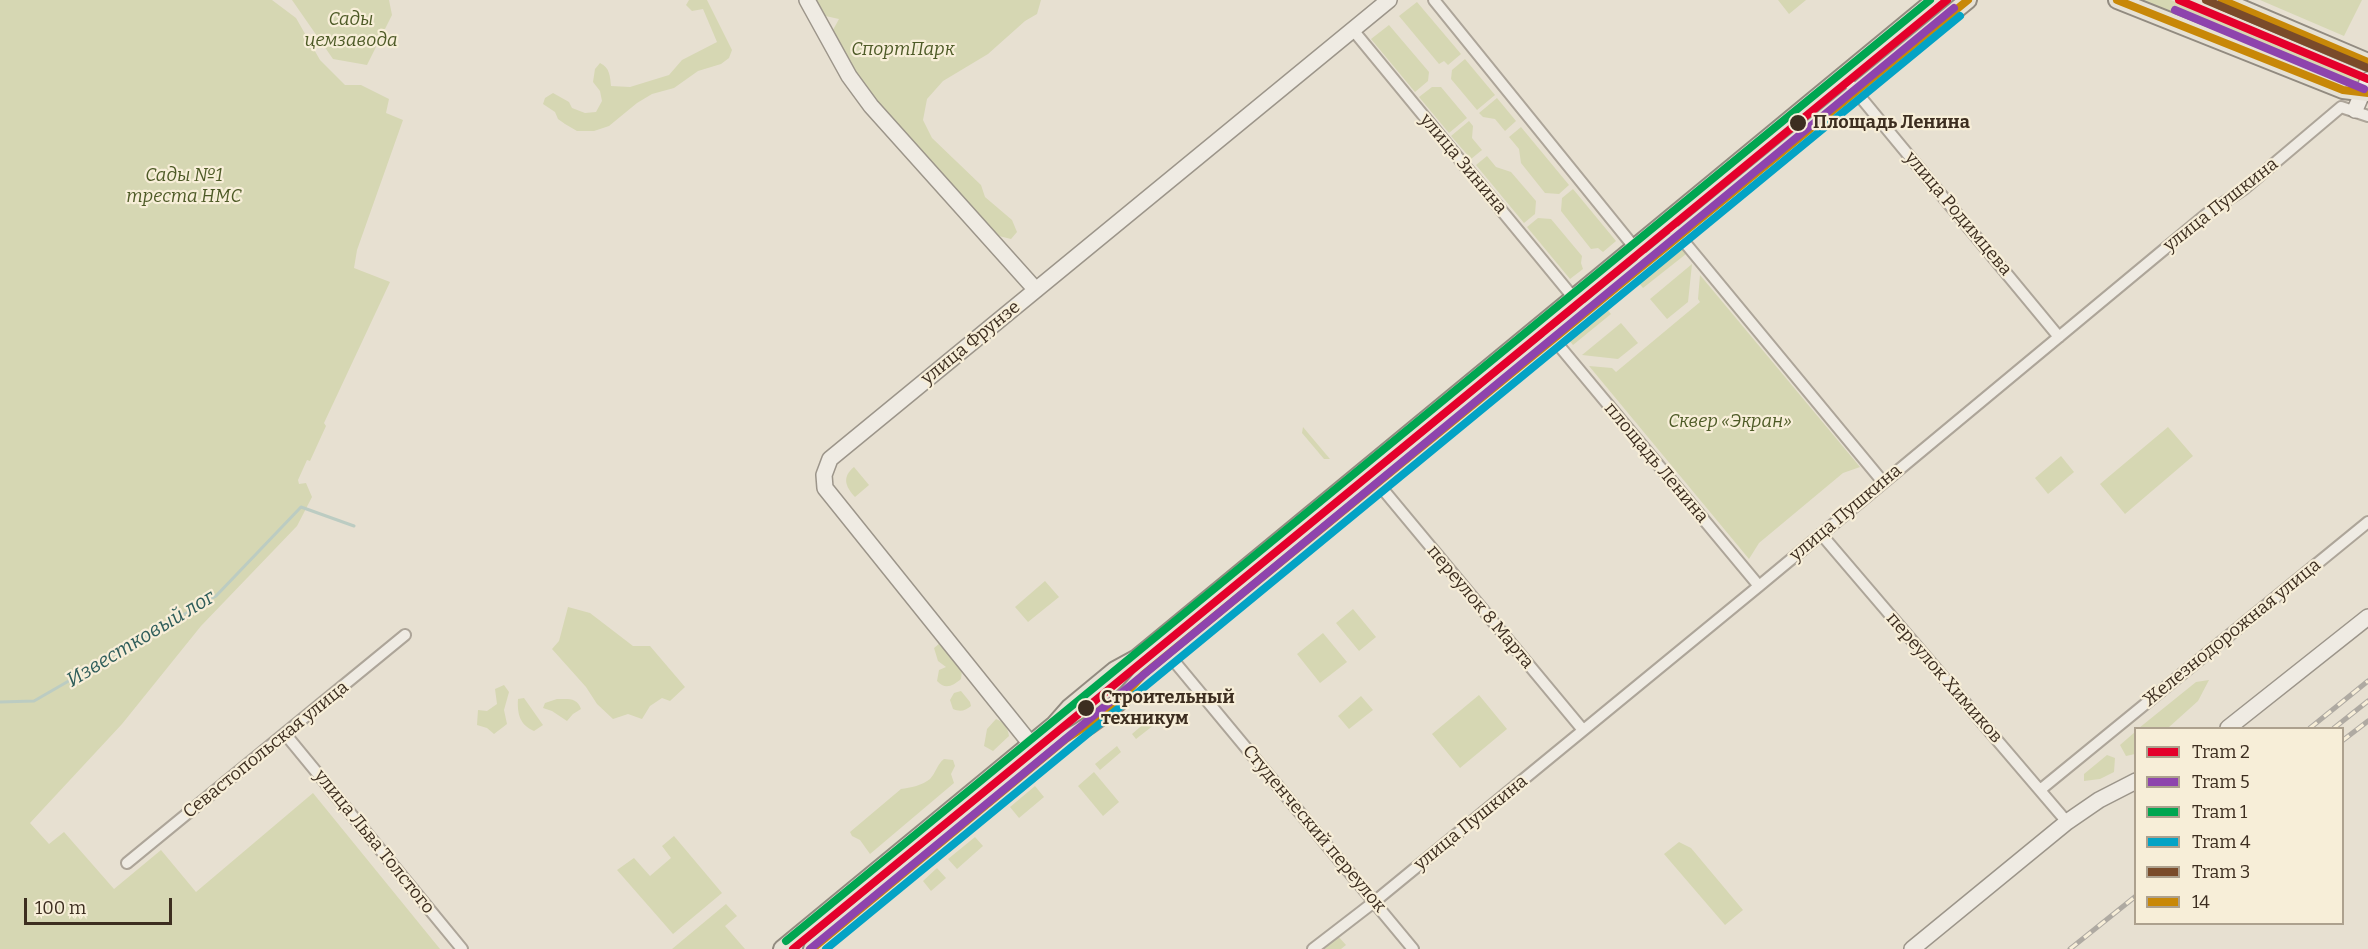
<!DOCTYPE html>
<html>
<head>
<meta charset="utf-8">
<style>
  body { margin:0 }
  #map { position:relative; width:2368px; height:949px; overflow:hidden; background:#e7e0d1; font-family:Bitter,serif }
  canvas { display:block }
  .legend { position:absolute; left:2134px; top:727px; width:210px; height:198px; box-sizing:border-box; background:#f7eed8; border:2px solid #ada18e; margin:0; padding:8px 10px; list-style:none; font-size:18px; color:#3d2e20 }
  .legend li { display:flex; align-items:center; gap:12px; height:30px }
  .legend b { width:30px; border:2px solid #ada18e }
  .scale { position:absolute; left:24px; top:898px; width:148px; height:27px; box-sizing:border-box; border:3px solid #3d2e20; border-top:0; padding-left:8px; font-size:18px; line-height:21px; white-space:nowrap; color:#3d2e20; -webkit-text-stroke:4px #f7eed8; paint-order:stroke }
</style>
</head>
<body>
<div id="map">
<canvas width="2368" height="949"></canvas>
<ul class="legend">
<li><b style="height:8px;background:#e4002b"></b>Tram 2</li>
<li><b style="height:8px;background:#8e44ad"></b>Tram 5</li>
<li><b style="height:8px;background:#00a651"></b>Tram 1</li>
<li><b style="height:8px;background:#03a3c5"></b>Tram 4</li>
<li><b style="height:8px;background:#7a4b2a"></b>Tram 3</li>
<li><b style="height:8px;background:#c88808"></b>14</li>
</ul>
<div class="scale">100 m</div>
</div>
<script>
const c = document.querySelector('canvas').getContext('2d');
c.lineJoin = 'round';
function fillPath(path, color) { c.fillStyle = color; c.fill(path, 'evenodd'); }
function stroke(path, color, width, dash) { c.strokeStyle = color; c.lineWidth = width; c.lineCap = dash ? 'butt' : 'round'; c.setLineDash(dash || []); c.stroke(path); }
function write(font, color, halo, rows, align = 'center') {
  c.font = font + ' Bitter,serif'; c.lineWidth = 4.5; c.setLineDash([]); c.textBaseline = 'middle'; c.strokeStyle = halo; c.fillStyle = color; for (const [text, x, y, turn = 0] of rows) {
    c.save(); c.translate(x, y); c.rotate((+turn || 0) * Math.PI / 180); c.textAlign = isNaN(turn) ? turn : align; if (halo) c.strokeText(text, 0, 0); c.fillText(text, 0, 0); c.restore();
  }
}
fillPath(new Path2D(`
  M0,0H272L296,18L320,60L345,85H361L389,99L386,113L403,120L357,250L354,268L390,282L324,423L326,426L310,461L307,460L298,480L299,484L306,483L312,497L297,526L201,626L122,724L30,823L49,844L64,832L114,889L161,850L196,892L313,793L440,949H0Z
  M292,0H389L392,15L367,65L333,59Z
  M689,0H707L732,50L729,58L721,64L698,71L674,88L652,94L637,103L609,126L594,131H577L565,124L558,119L555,112L543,104L545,98L553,93L569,102L572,108L585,113L596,112L602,101L600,91L593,82L595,69L600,63C610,68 610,76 611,86L630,87L669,75L682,60L717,42L703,9L692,11L686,5Z
  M816,0H1041L1037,14L1025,21L988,54L943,81L927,99L923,120L932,138L981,185L985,197L1012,220L1017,232L1011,239L999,236L913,146L845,60L836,43L833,30L839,19L821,15Z
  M1778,0H1806L1789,14Z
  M2130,0H2171L2361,79L2350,85Z
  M2260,0H2362L2344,36Z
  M1417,2L1461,54L1448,65L1444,61L1439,64L1399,16Z
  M1389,25L1429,72L1428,81L1415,92L1371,39Z
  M1465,59L1495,95L1477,110L1451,79L1452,70Z
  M1432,87H1441L1467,118L1449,133L1419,97Z
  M1497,98L1516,121L1505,131L1495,119L1483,117L1479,113Z
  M1469,121L1473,126L1472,138L1482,150L1471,159L1451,136Z
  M1521,127L1569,185L1559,194L1545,193L1521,163L1519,149L1509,137Z
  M1487,156L1496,167L1511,172L1536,201L1535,214L1524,223L1476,165Z
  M1573,189L1616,241L1603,252L1598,248L1591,249L1561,211L1562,198Z
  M1538,218L1551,219L1582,256L1581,263L1583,269L1570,279L1527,227Z
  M1680,247L1686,254L1643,288L1638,282Z
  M1692,264L1688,302L1667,319L1650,299Z
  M1700,275L1860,467L1843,473L1759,543L1749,559L1589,366L1612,368L1616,372L1700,302L1698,299Z
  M1606,308L1611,314L1573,345L1568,339Z
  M1621,323L1638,343L1618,359L1582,355Z
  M1303,427L1330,459H1324L1302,433Z
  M2168,427L2193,456L2125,514L2100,484Z
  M2061,456L2074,472L2048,494L2035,478Z
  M854,467L869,485L855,497C845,486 842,477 854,467Z
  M1045,581L1059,597L1028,622L1015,607Z
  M568,607L590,613L633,646H650L685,687L670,701L662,698L650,706L642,719L628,714L613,719L597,704L586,687L552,649L559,641Z
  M1353,609L1376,637L1359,651L1336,623Z
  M1323,633L1347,662L1320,683L1297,654Z
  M940,643L962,670L961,679C953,686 945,690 937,681L939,670L946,667L938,661L934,648Z
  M2209,680L2198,701L2168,728H2139L2196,682Z
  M504,685L509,692L504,710L507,724L494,734L487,728L477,725L478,710L487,711L497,704L495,689Z
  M961,691L970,702L971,706C965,711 960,712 953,709L950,700L954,693Z
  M1479,695L1507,729L1460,768L1432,734Z
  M1361,696L1373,710L1349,729L1338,716Z
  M524,698L543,725L534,731C520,725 517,714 518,699Z
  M557,699C568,699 577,697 581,709L573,714L567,721L552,711L543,708L545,703Z
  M1154,715L1159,721L1136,739L1132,734Z
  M996,719C1004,722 1008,728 1009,736L993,751L984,746L987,729Z
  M2135,732V754L2126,756L2120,745Z
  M1117,746L1121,752L1100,770L1095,764Z
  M2107,755L2115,758L2114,772L2100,779L2084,781V774Z
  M944,759L953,760L955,766L951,774L954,783L870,854L860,840L852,836L850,832L901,789C910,788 923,785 930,779C936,773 937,764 944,759Z
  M1094,772L1119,802L1103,816L1078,786Z
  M1035,786L1044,797L1019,818L1010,807Z
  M674,836L722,893L673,934L617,870L634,858L650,876L671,858L662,846Z
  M975,837L983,846L957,869L948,859Z
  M1679,842L1691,848L1743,910L1725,925L1664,854Z
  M937,868L946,878L931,891L923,881Z
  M726,904L737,916L725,926L745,949H672Z
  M1337,935L1346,945L1341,949H1319Z`), '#d6d7b3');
stroke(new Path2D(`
  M0,702L34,701L216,596L301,507L354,526`), '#bcccc2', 3);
const street = new Path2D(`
  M1434,0L1647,263
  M1353,30L1586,313
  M1843,76L2059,337
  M1667,221L1883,482
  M1541,324L1759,586
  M1366,469L1583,730
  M1821,534L2067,822
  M1164,649L1413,949
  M286,735L462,949
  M2040,790L2368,522
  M127,863L405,635
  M1313,949L1374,902L1759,586L2208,213L2244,189L2341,107L2368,116`);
const secondary = new Path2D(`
  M807,0L849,76L871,106L1036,290
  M2355,110L2368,80
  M2228,728L2368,617
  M1042,758L825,488L824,475L830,459L1389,0
  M1912,949L2067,822L2099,800L2136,781`);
const primary = new Path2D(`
  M2117,0L2343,90L2368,93
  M2222,0L2368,62
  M782,949L1054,725L1069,708L1115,670L1137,658L1935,0
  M812,949L1066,739C1096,723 1124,701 1144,674L1968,0`);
stroke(street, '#ada599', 14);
stroke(secondary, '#9c958a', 18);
stroke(primary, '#928b80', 20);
stroke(street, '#efebe3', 10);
stroke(secondary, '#efebe3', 15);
stroke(primary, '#e6e1d4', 16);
const rail = new Path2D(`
  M2310,728L2368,681
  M2334,728L2368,701
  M2342,741L2368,721
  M2070,949L2136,896`);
stroke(rail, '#afaaa2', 5);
stroke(rail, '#f7eed8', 3, [9]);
stroke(new Path2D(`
  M2117,0L2343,90L2368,93
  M2222,0L2368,62
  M812,949L1066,739L1109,711L1144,674L1968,0`), '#c88808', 8);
stroke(new Path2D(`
  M2179,0L2368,79
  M793,949L1947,0`), '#e4002b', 8);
stroke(new Path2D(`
  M2175,10L2364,89
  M810,949L1954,8`), '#8e44ad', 8);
stroke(new Path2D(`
  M786,941L1930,0`), '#00a651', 8);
stroke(new Path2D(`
  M826,949L1960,16`), '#03a3c5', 8);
stroke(new Path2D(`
  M2206,0L2368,68`), '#7a4b2a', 8);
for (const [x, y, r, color] of [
  [1798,123,9,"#3d2e20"],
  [1086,708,9,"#3d2e20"]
]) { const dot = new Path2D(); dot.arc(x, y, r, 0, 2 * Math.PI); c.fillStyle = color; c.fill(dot); stroke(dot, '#f7eed8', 2); }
write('italic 18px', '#4d5a26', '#f7eed8', [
  ["Сады",351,20],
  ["цемзавода",351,41],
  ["СпортПарк",903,50],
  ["Сады №1",184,176],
  ["треста НМС",184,197],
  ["Сквер «Экран»",1730,422]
]);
write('bold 18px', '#3d2e20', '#f7eed8', [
  ["Площадь Ленина",1813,123],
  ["Строительный",1101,698],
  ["техникум",1101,719]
], 'left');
write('18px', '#3d2e20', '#f7eed8', [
  ["улица Зинина",1463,164,50],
  ["улица Пушкина",2221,205,-38],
  ["улица Родимцева",1958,214,50],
  ["улица Фрунзе",971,343,-39],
  ["площадь Ленина",1656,463,50],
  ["улица Пушкина",1846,513,-40],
  ["переулок 8 Марта",1480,607,50],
  ["Железнодорожная улица",2232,633,-39],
  ["переулок Химиков",1944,678,49],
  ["Севастопольская улица",266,750,-39],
  ["улица Пушкина",1471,823,-39],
  ["Студенческий переулок",1314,829,50],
  ["улица Льва Толстого",374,842,51]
]);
write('italic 20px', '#2f5d5a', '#f7eed8', [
  ["Известковый лог",141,639,-31]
]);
</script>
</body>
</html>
